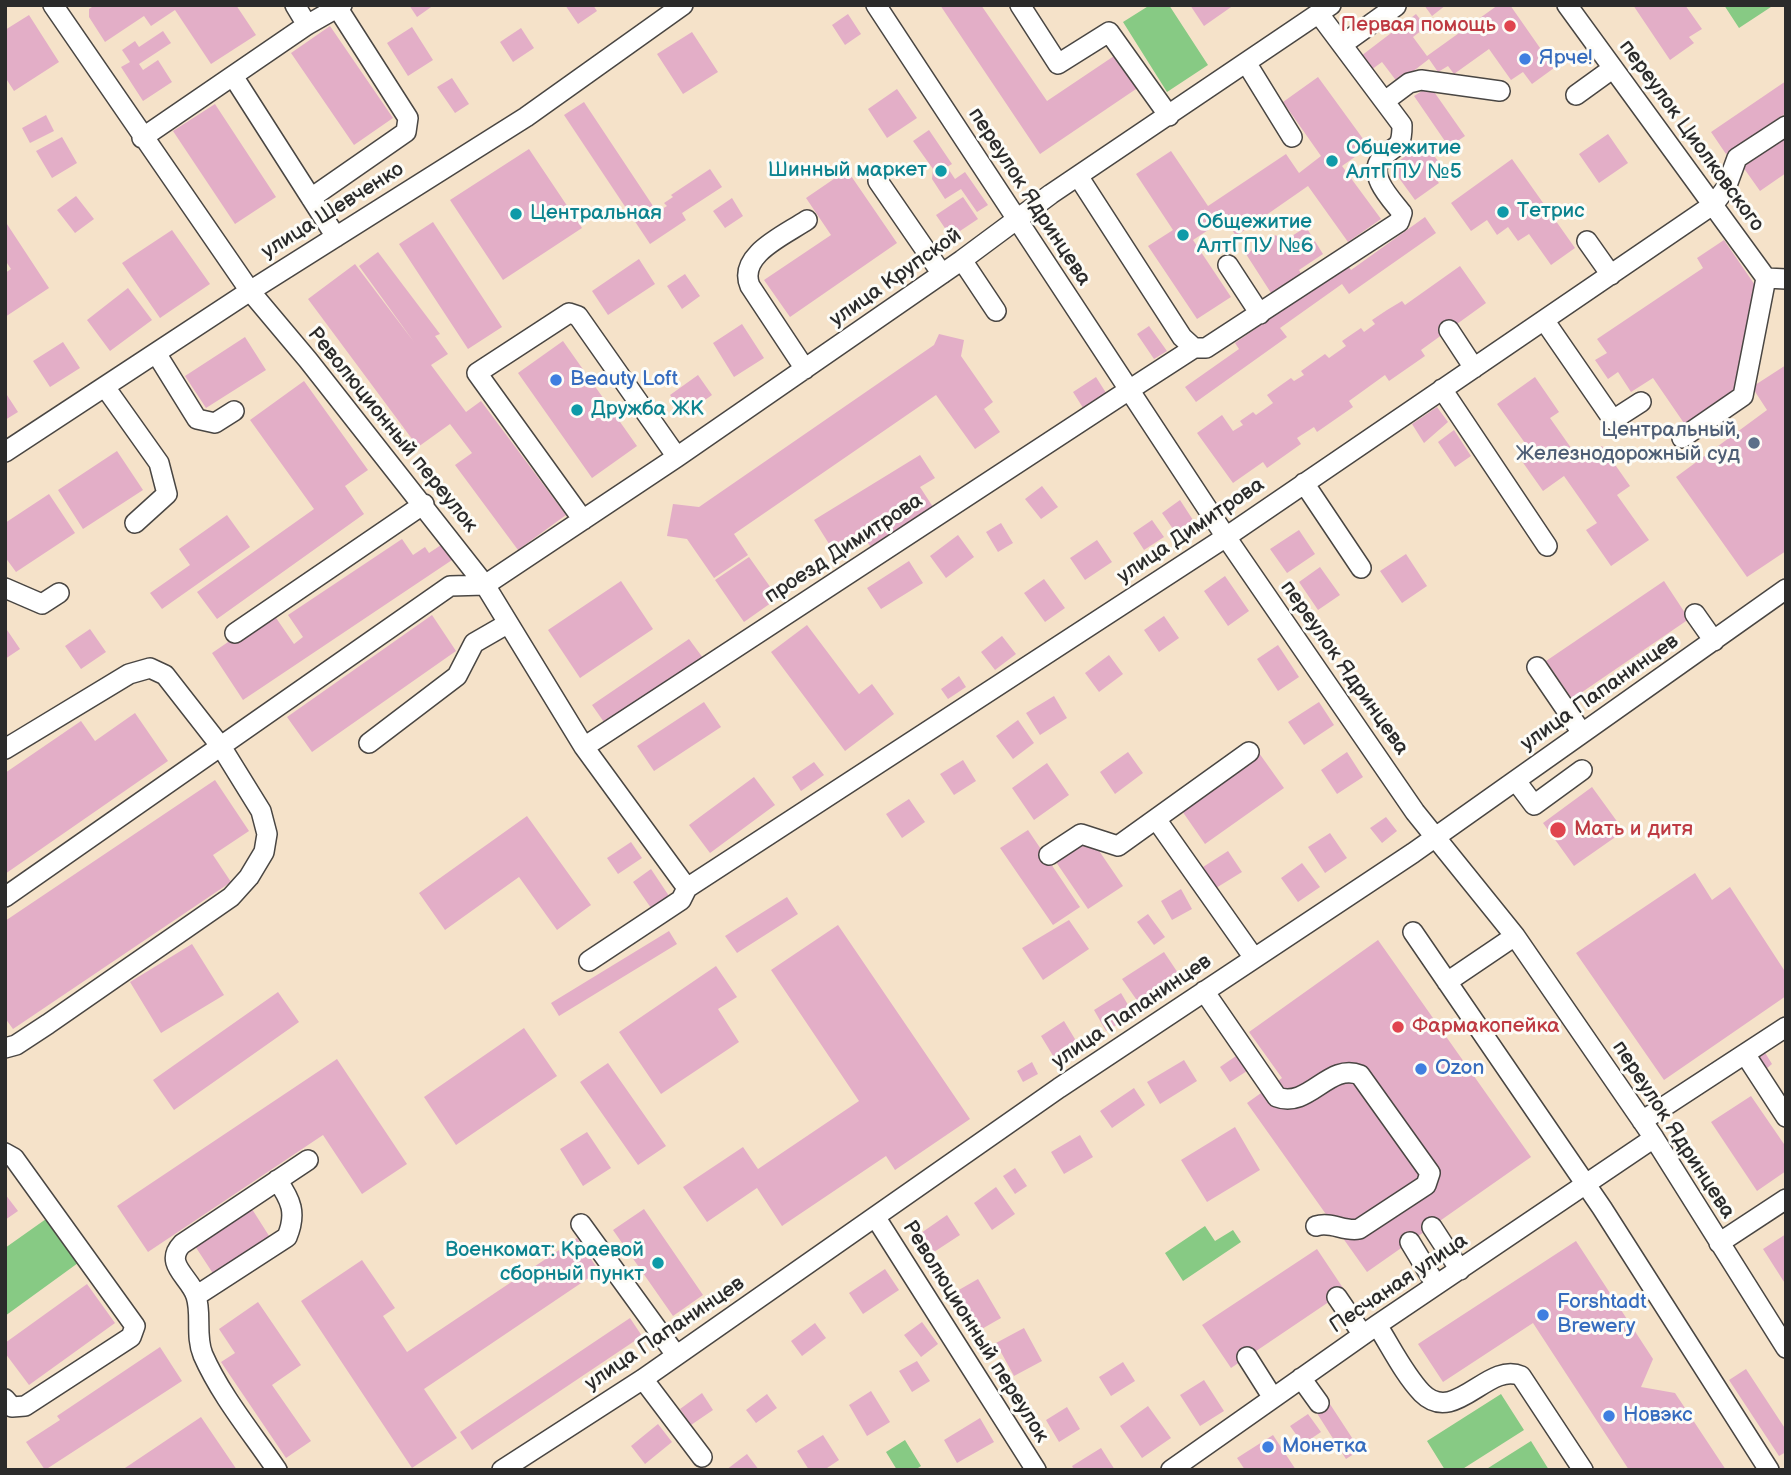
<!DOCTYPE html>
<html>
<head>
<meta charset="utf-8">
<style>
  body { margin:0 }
  #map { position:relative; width:1791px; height:1475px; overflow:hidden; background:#f5e2c9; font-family:"Balsamiq Sans",sans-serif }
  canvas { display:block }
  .frame { position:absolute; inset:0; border:7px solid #2b2b2b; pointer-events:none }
</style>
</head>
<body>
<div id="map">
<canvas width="1791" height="1475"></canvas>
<div class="frame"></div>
</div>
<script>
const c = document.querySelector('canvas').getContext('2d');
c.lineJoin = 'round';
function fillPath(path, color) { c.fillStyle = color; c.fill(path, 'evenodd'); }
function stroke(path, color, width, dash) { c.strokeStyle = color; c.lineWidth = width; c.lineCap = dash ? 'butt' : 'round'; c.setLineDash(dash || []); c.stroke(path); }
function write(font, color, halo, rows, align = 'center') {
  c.font = font + ' "Balsamiq Sans",sans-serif'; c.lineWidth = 6; c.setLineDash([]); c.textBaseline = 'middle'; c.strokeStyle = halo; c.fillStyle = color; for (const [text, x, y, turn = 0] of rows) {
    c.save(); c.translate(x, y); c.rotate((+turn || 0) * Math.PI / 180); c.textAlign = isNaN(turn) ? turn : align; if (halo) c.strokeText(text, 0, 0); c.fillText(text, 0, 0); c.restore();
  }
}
fillPath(new Path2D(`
  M1150,5H1169L1208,65L1167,92L1123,22Z
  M1724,5H1774L1739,28Z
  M46,1219L78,1263L5,1316V1248Z
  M1205,1226L1215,1241L1233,1230L1241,1242L1183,1281L1165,1253Z
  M1501,1394L1524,1430L1461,1470H1445L1427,1441Z
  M905,1440L921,1466L915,1470H897L886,1452Z
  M1531,1441L1549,1470H1485Z`), '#87ca84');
fillPath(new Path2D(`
  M95,5H236L256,35L211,64L175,10L151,26L144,16L105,42L89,17V9Z
  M409,5H434L417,17Z
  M565,5H593L597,11L578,24Z
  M940,5H981L1047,101L1117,54L1139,87L1040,154Z
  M1190,5H1234L1204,26Z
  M1424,5H1446L1432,16Z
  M1498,5H1510L1554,68L1532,84L1523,72L1511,80L1489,49L1454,74L1448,66L1438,72L1429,59L1398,83L1382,62L1371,70L1361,56L1416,14L1426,27L1413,37L1427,56Z
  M1633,5H1685L1702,29L1689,37L1694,43L1670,60Z
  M848,14L861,34L845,45L832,25Z
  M29,15L59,62L14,91L5,77V30Z
  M330,26L393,118L354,145L291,53Z
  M412,27L433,60L408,76L387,43Z
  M521,28L534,48L513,62L500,42Z
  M163,31L171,43L139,64L143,70L158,60L172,82L143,101L121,67L130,62L122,50L135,41L139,47Z
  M692,32L718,72L683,94L657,54Z
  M1318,77L1369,147L1342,166L1381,219L1348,242L1308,186L1236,236L1225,219L1193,240L1231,297L1197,319L1148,246L1173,230L1136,174L1171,151L1208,206L1286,154L1299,173L1321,156L1283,102Z
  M452,78L469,104L455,113L437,87Z
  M1786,81V113L1726,154L1711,132Z
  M1430,86L1465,136L1449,147L1414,96Z
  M897,89L917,118L887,138L868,109Z
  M584,102L657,212L667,206L664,203L673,197L671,195L710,169L722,187L682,213L686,220L650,244L564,115Z
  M215,104L276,197L235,224L173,131Z
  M46,115L54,131L30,143L22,128Z
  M929,130L952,164L947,167L955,179L965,172L988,205L977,212L961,189L945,199L932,179L933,169L913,141Z
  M1608,134L1628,163L1599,183L1579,154Z
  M62,137L77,163L52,178L36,151Z
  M1786,138V173L1760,191L1743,167Z
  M1424,142L1438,161L1428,169L1439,183L1415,200L1391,167Z
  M529,149L582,228L503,280L450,200Z
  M1512,159L1575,248L1551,265L1529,234L1518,241L1508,227L1497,235L1487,220L1471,231L1451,203Z
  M847,170L897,243L790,317L764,280L831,235L806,198Z
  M76,196L94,219L75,233L57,210Z
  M963,197L978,219L951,237L936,215Z
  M732,198L743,216L725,228L713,211Z
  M1425,217L1436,233L1349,294L1342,284L1280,328L1287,337L1196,402L1185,387L1239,349L1235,343L1282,310L1278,305L1343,259L1351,270Z
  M5,221L49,288L5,317V273L11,269L5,260Z
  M433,222L502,327L468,349L399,244Z
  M1306,227L1323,254L1299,270L1303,277L1273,296L1246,254L1276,235L1281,243Z
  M172,230L210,284L160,318L122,263Z
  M1724,240L1759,291L1736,397L1688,429L1653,378L1631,392L1618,372L1608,379L1595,360L1607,353L1597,339L1703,268L1697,258Z
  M378,252L440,334L435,336L448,354L431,365L466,412L481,401L566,515L518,550L455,465L472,453L450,424L418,447L308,299L355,264L414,342L359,266Z
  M639,259L655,284L608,315L592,291Z
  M1460,266L1486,303L1421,350L1425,356L1389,381L1385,375L1349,401L1353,407L1317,432L1314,427L1297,438L1301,444L1267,468L1263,462L1233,483L1197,433L1222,415L1233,431L1243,425L1240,421L1253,412L1256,415L1273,403L1267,395L1291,378L1294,381L1304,375L1301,371L1325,354L1329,358L1346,346L1342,341L1361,328L1364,332L1375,324L1372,320L1387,310L1402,301L1405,305Z
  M685,274L700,296L682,309L667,286Z
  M128,288L152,320L110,351L87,320Z
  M742,324L764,358L734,377L713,343Z
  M1149,326L1167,351L1154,359L1137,334Z
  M939,334L964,340L961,356L993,402L984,409L1000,432L975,449L936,395L734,534L748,555L714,578L687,539L667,536L673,504L699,507L934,345Z
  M245,337L266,370L206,408L185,376Z
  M563,341L637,446L592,478L518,373Z
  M63,342L80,368L50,387L33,361Z
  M1786,365V551L1747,577L1676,477L1767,410L1752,387Z
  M698,375L712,395L684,415L670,395Z
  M1096,377L1108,396L1085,411L1073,392Z
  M1535,377L1559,412L1550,418L1581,462L1602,446L1630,486L1617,495L1649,540L1611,566L1586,530L1597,523L1564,476L1543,491L1519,457L1530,450L1497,404Z
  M304,381L368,470L345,486L364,514L217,619L197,592L314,509L250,420Z
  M5,392L18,412L5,420Z
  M1437,407L1448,422L1424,443L1412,424Z
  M1454,430L1471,456L1455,467L1438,442Z
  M117,451L143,490L83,529L58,490Z
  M920,455L935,478L920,487L935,510L872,549L864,537L836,555L814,520Z
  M1042,486L1058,507L1041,519L1025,499Z
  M49,494L75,533L16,572L5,557V523Z
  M1180,500L1193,520L1175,532L1162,513Z
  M227,515L250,547L162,609L150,593L190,565L179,549Z
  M1152,520L1164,537L1144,550L1133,533Z
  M1001,523L1013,543L998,552L986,532Z
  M1299,530L1315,554L1287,573L1270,549Z
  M958,535L974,557L946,578L930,556Z
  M402,539L413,555L425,547L429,553L444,543L455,558L243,700L212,653L272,612L294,644L303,637L288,615Z
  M1097,540L1112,562L1085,580L1070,558Z
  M1406,554L1427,586L1402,603L1380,571Z
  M749,557L778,598L744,622L715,580Z
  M909,561L923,583L881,609L867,588Z
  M1320,567L1340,595L1318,610L1299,582Z
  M1225,576L1249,611L1228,626L1204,591Z
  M1044,579L1065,608L1045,622L1024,593Z
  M621,581L653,629L580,678L548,630Z
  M1664,581L1689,619L1572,699L1546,661Z
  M432,615L456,651L312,752L287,717Z
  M1164,616L1179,638L1159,652L1144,630Z
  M807,625L859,694L872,684L894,714L845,751L771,652Z
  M5,627L20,649L5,659Z
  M90,629L106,652L81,669L65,646Z
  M1002,636L1016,654L995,670L981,652Z
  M689,639L703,658L606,725L592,705Z
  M1278,645L1299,677L1278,691L1257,659Z
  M1109,655L1123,674L1099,692L1085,673Z
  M959,676L966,687L948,699L941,689Z
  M1054,696L1067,718L1040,735L1026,713Z
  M704,702L721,727L654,771L637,746Z
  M1319,702L1334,725L1304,745L1288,722Z
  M135,713L168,761L5,874V773L81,721L95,741Z
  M1018,720L1034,743L1013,759L996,736Z
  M1128,752L1143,773L1115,794L1100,772Z
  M1347,752L1363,777L1337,794L1321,770Z
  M1259,753L1284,788L1205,844L1180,808Z
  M963,760L976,781L954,795L940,774Z
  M814,762L824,775L801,791L792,777Z
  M1047,763L1069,795L1034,820L1012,788Z
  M754,777L775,805L710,853L689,825Z
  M215,780L249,831L213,855L231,882L13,1029L5,1018V921Z
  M1592,787L1624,831L1574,866L1543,823Z
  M909,799L925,822L902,838L886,814Z
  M527,816L591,905L557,930L519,877L445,930L419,893Z
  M1386,817L1397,831L1382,843L1370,828Z
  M1028,830L1080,907L1053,925L1000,848Z
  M1330,833L1347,858L1325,873L1308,847Z
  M1091,839L1123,886L1088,909L1056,862Z
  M631,842L642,858L618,874L607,858Z
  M1228,851L1242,872L1216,888L1203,867Z
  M1302,863L1320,887L1298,902L1281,878Z
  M651,869L669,896L651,908L633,882Z
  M1695,873L1712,900L1730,887L1786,973V996L1664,1080L1576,953Z
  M1181,889L1192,909L1172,920L1161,901Z
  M787,897L798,914L737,953L725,936Z
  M1148,914L1165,937L1154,945L1137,922Z
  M1069,920L1089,949L1043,980L1022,948Z
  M838,925L970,1119L895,1170L886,1156L782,1226L757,1188L707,1222L683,1187L743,1147L758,1169L859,1101L771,970Z
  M669,931L677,944L559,1016L551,1003Z
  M1378,940L1531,1157L1367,1272L1247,1103L1282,1078L1249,1032Z
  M192,944L224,995L161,1033L130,982Z
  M1164,952L1184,982L1143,1009L1122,979Z
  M716,966L737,997L718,1009L739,1042L661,1094L619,1032Z
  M278,992L299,1022L174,1110L153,1080Z
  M1121,993L1134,1015L1106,1031L1094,1010Z
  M1064,1021L1081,1049L1058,1064L1041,1036Z
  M524,1028L557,1076L456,1145L424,1097Z
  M1764,1051L1772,1064L1765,1070L1756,1057Z
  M1236,1056L1247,1071L1230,1082L1220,1067Z
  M337,1059L407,1164L362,1194L323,1135L148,1252L117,1206Z
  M1184,1060L1197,1081L1160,1104L1147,1082Z
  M1032,1062L1038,1074L1023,1082L1017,1071Z
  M608,1063L666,1146L638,1165L580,1082Z
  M1134,1088L1145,1105L1112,1128L1100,1111Z
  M1751,1096L1786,1147V1171L1757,1191L1711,1122Z
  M1235,1127L1260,1170L1207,1202L1181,1160Z
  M587,1132L611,1168L583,1186L560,1149Z
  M1080,1135L1093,1157L1064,1174L1051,1152Z
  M1015,1168L1027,1186L1015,1194L1003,1176Z
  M996,1187L1015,1214L992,1230L974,1203Z
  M5,1194L18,1211L5,1220Z
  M252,1209L271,1239L214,1275L195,1246Z
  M644,1209L703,1295L673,1316L613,1230Z
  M947,1215L960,1235L934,1252L921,1233Z
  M1786,1234V1285L1763,1249Z
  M577,1238L599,1271L424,1389L457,1438L412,1468L301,1301L362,1260L395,1308L383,1316L407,1352Z
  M1576,1241L1653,1359L1641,1387L1675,1393L1726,1470H1629L1533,1323L1443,1382L1418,1344Z
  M1317,1249L1345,1291L1231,1368L1202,1325Z
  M885,1269L899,1290L863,1314L849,1293Z
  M978,1279L1001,1318L980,1330L957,1291Z
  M87,1284L115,1323L29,1385L5,1353V1343Z
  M258,1302L301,1365L272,1385L311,1441L286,1458L221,1362L235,1353L219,1329Z
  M630,1318L642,1336L472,1450L460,1432Z
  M922,1322L938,1344L921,1357L904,1335Z
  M815,1323L826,1338L802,1356L791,1341Z
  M1024,1328L1042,1361L1014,1376L996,1343Z
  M160,1347L182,1381L45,1470L26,1442L60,1420L57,1416Z
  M917,1361L930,1381L912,1392L899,1371Z
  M1123,1362L1135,1381L1111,1396L1099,1377Z
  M1746,1369L1786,1430V1452L1779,1456L1729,1380Z
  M1204,1380L1224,1411L1200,1426L1180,1395Z
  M871,1391L890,1422L867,1436L849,1405Z
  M702,1393L713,1410L691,1425L680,1409Z
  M767,1394L777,1408L756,1423L746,1410Z
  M1326,1398L1360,1450L1346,1459L1313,1407Z
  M1148,1406L1171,1438L1142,1458L1120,1426Z
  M1067,1407L1080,1429L1059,1442L1046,1420Z
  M1308,1414L1321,1432L1303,1444L1290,1426Z
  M201,1417L237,1470H122Z
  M980,1418L994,1442L957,1463L944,1440Z
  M658,1424L672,1442L645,1464L631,1446Z
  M823,1435L839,1460L824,1470H809L797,1451Z
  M1273,1435L1296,1470H1245L1237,1458Z
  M1101,1448L1115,1470H1074L1072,1466Z
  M747,1454L759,1470H726Z`), '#e3aec7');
const minor = new Path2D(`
  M53,5L250,291L308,360L485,585L584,747L687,888
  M295,5L307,25
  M876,5L1226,537L1415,812L1515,936L1654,1138L1786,1348
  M1020,5L1058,64L1109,32L1169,116
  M1567,5L1766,278L1786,279
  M1343,44L1396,6
  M1247,64L1292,137
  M233,76L336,237
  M1576,95L1612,69
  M1385,101L1409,83L1421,80L1500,91
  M142,138L307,25L342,5
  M1078,176L1182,337L1194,348
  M878,181L942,274
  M311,198L406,132L408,118L337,7
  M1587,241L1611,275
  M962,260L996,311
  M1228,265L1260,314
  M1544,320L1613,420L1641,402
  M1449,330L1474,368
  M156,353L197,419L215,423L234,411
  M805,369L750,286C737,255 785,235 807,220
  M105,387L159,463L167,494L135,523
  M1442,389L1547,546
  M1682,438L1743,396L1766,278
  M5,452L250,291L526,117L683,5
  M1304,483L1361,568
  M583,520L477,373L569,313L578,316L677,457
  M485,585L677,457L962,260L1051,194L1331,5
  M5,588L42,604L59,593
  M1695,614L1714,641
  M235,633L424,504
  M1537,667L1582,733
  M369,743L457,676L474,643L507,624
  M584,747L1129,390L1194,348H1206L1399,222L1402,213C1393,201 1367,176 1381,159C1395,143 1402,152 1402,125L1319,14
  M5,749L129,674L150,668L165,675L222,748L261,811L267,834L264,852L249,877L231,897L48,1024L16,1045L5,1048
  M1516,781L1534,805L1582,770
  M1156,819L1254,958
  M1049,855L1081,834L1118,846L1249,752
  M5,897L450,586L485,585
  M1413,932L1602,1208L1769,1470
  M589,961L681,900L687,888L1226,537L1714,204L1726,188L1737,158L1786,126
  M1447,982L1515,936
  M1204,991L1277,1097C1309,1109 1329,1062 1360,1075L1430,1173L1426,1185L1359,1229C1344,1232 1331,1221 1316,1226
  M1745,1054L1786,1117
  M1642,1121L1786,1027
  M5,1153L14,1158L135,1326L131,1337L25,1406L12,1407L5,1399
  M876,1218L1036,1470
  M581,1224L676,1355
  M1432,1227L1460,1270
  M1410,1242L1436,1285
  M1719,1243L1786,1199
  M196,1296L287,1237C297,1213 291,1200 277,1180
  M1337,1297L1363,1335
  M1377,1325C1391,1347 1404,1374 1422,1393C1455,1426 1488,1361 1521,1376L1583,1470
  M1247,1357L1273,1398
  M1301,1378L1319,1403
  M643,1379L702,1457
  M277,1470C252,1433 221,1396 203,1355C195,1336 202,1314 196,1296C190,1277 163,1264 182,1244L308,1160
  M502,1470L643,1379L1059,1088L1413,853L1786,589
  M1171,1470L1377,1325L1654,1138`);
stroke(minor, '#494643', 22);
stroke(minor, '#fff', 19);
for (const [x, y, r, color] of [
  [1510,26,7,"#e0444e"],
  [1525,59,7,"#3f7fe0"],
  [1332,161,7,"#0f9aa8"],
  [941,171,7,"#0f9aa8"],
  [1503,212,7,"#0f9aa8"],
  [516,214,7,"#0f9aa8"],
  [1183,235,7,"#0f9aa8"],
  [556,380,7,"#3f7fe0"],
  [577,410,7,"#0f9aa8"],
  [1754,443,7,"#5c6f8a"],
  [1558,830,9,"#e0444e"],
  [1398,1027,7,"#e0444e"],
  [1421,1069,7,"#3f7fe0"],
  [658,1263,7,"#0f9aa8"],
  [1543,1315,7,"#3f7fe0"],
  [1609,1416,7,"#3f7fe0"],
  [1268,1447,7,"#3f7fe0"]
]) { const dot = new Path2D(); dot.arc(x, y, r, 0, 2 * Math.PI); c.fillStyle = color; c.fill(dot); stroke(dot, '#fdfcf7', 2.5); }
write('21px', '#be3a42', '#fdfcf7', [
  ["Первая помощь",1496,26,"right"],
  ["Мать и дитя",1574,830],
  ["Фармакопейка",1412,1027]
], 'left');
write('21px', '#366cbe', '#fdfcf7', [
  ["Ярче!",1539,59],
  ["Beauty Loft",570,380],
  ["Ozon",1435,1069],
  ["Forshtadt",1557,1303],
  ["Brewery",1557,1327],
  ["Новэкс",1623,1416],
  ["Монетка",1282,1447]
], 'left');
write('21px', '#2b2b2b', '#fdfcf7', [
  ["переулок Циолковского",1691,136,54],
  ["переулок Ядринцева",1029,197,57],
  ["улица Шевченко",333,211,-32],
  ["улица Крупской",896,278,-35],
  ["Революционный переулок",392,430,51],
  ["улица Димитрова",1191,531,-34],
  ["проезд Димитрова",844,549,-33],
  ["переулок Ядринцева",1344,668,55],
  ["улица Папанинцев",1600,693,-35],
  ["улица Папанинцев",1132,1012,-34],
  ["переулок Ядринцева",1673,1130,57],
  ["Песчаная улица",1399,1284,-34],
  ["Революционный переулок",975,1332,58],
  ["улица Папанинцев",665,1334,-34]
]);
write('21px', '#0d838f', '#fdfcf7', [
  ["Общежитие",1346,149],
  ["АлтГПУ №5",1346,173],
  ["Шинный маркет",927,171,"right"],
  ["Тетрис",1517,212],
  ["Центральная",530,214],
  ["Общежитие",1197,223],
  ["АлтГПУ №6",1197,247],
  ["Дружба ЖК",591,410],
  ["Военкомат: Краевой",644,1251,"right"],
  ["сборный пункт",644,1275,"right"]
], 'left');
write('21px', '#4e5e75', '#fdfcf7', [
  ["Центральный,",1740,431],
  ["Железнодорожный суд",1740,455]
], 'right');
</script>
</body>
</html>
